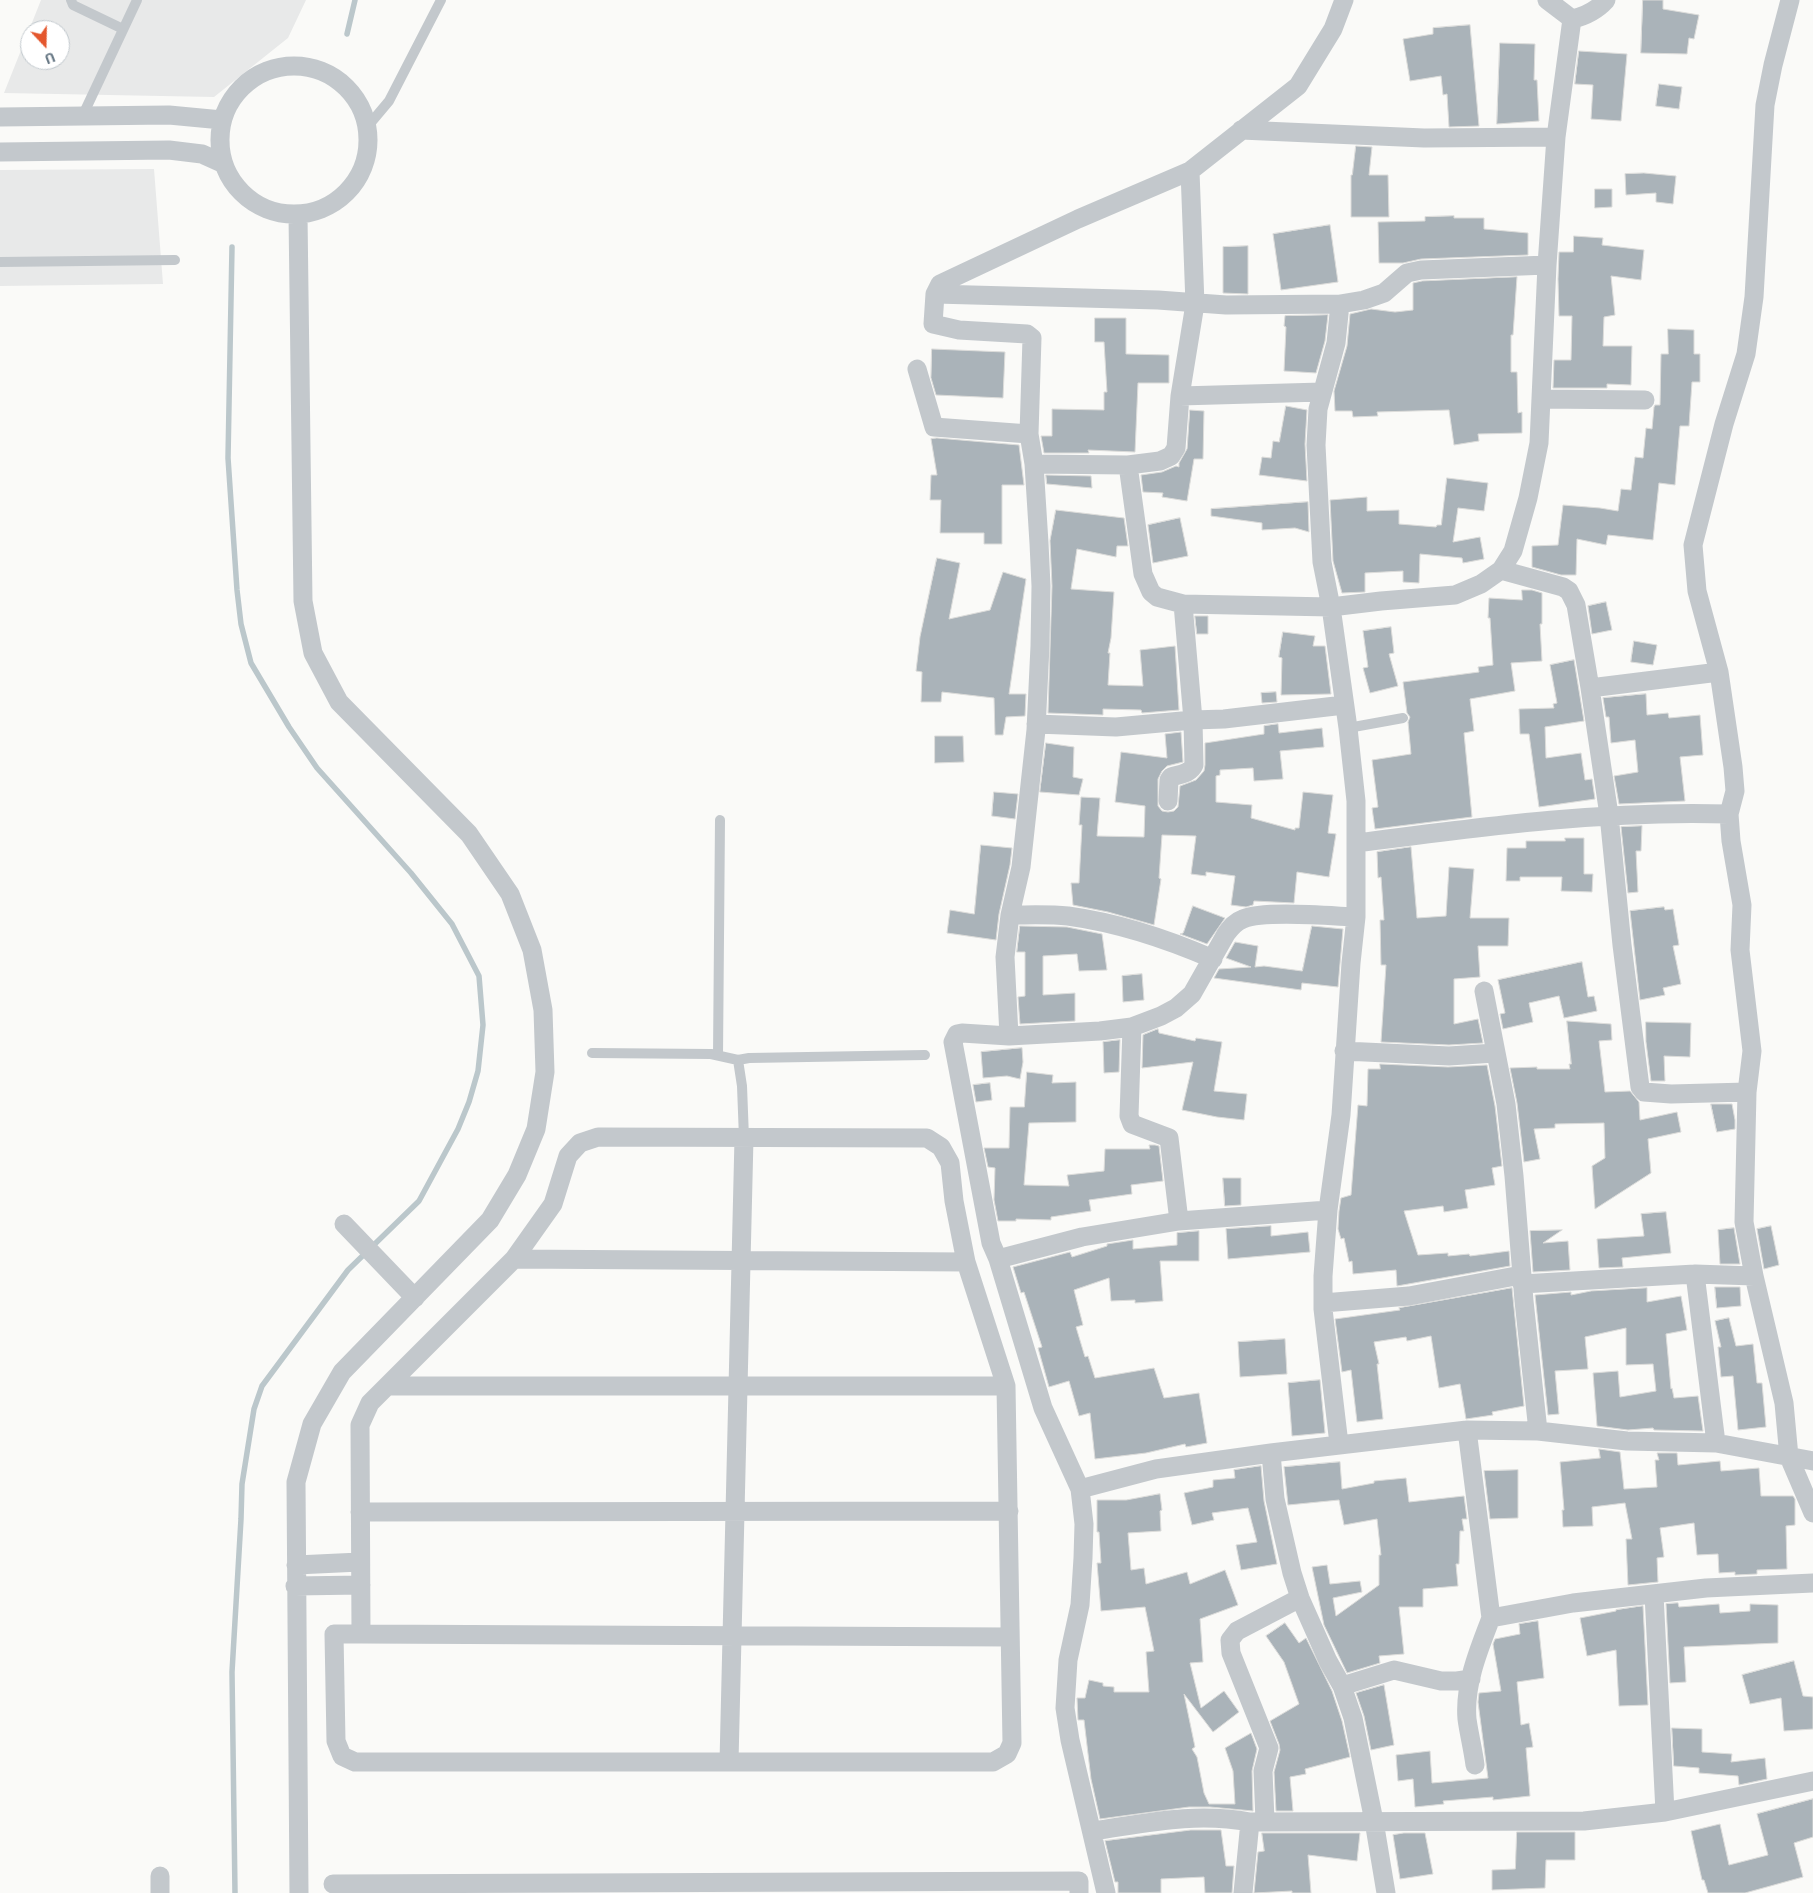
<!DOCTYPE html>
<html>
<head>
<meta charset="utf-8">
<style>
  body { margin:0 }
  #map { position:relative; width:1813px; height:1893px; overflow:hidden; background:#fafaf8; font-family:"Exo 2",sans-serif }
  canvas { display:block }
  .north { position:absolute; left:20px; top:20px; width:50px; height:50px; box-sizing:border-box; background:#fff; border:1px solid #c1c8cd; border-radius:50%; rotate:159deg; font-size:14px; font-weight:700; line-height:20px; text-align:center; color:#657683 }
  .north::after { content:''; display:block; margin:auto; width:18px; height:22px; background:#e4572e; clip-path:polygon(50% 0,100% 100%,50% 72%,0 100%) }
</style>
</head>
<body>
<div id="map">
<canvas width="1813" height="1893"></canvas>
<div class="north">U</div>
</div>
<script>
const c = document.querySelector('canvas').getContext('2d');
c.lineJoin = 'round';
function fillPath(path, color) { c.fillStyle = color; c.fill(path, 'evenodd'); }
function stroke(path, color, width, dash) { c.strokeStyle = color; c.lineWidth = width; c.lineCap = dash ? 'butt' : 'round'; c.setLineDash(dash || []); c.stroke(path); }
fillPath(new Path2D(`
  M41,0H306L288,38L214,97L4,93ZM30,30H60V60H30Z
  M154,169L163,284L0,286V170Z`), '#e8e9e9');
stroke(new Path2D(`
  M347,34L355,0
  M232,247L228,458L237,590L241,624L251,663L289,727L317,768L411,873L452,924L479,976L483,1025L478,1071L469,1102L458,1129L419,1201L348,1270L262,1386L254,1409L242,1484L241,1519L232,1672L235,1893`), '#bbc7cb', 5.5);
const building = new Path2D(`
  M1643,0H1663V9L1699,15L1694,39L1689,38L1687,54L1641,53Z
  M1470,25L1479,126L1449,127L1447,94L1443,95L1441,76L1410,81L1403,39L1433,34V28Z
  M1500,43L1535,44L1534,80H1537L1539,121L1497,124Z
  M1579,51L1627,54L1621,121L1591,119L1593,85L1575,84Z
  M1659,84L1682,87L1679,109L1656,106Z
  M1356,146L1372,147L1369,175H1388L1389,217H1351V175H1352Z
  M1644,173L1676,176L1673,204L1656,202V193L1626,195L1625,174Z
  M1595,189H1612V207L1595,208Z
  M1454,216V218H1484V229L1528,233V255L1421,259L1403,263H1379L1378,222L1425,221V217Z
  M1330,225L1338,282L1281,290L1273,234Z
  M1574,236L1603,238L1602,245L1644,250L1641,280L1611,276L1615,315L1604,317L1603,346H1632L1631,385L1607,384V388H1553L1554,360H1571L1572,316H1559L1558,279L1559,252H1573Z
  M1248,246V294L1223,293V247Z
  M1517,277L1513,335H1511V372H1517L1518,413L1522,412V433L1478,434L1479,441L1454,445L1449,410L1377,412L1378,416L1353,417L1352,411H1335L1334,391L1347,346L1350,314L1371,309L1395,312L1413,310V283L1422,281Z
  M1328,315L1325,341L1316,373L1284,371L1286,327L1284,326L1285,316Z
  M1095,318H1126V354L1169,355V383H1138L1135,452L1088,450L1089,453H1044L1041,436H1052V409L1104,410V392H1107L1104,342H1095Z
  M1668,329L1694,330V354H1700V382H1692L1689,426H1680L1675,485L1659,483L1653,540L1608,535L1606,545L1577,539L1576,575H1561L1532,567V546L1558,545L1563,505L1600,508L1618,511L1621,489L1631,490L1635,457L1643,458L1646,428L1652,429L1654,407L1655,405H1660L1661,354H1668Z
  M932,349L1005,352L1003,398L936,395L931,378Z
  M1286,406L1307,410L1305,444L1307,481L1259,475L1262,457L1271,458L1273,441L1279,442Z
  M1190,410L1204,411L1203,459H1194L1187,501L1162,497L1163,493L1143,492L1141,475L1162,472L1176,466L1179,467V463L1187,449Z
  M937,438L1019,445L1024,485H1002V544H984V533H940L941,500H930L931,475H937L931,439Z
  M1046,475L1091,476L1092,488L1047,484Z
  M1447,478L1488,483L1484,511L1458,508L1453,542L1480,537L1484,559L1463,563L1462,558L1420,554L1419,583L1403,582V571L1365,573V592L1342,593L1333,561L1330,500L1367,497V511L1399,510V524L1436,527L1437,525H1441Z
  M1308,502L1309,532L1295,528L1262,530V523L1211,516V509Z
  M1056,510L1124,518L1128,546H1117L1116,557L1077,549L1071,589L1114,592L1111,638L1108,653H1110L1108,685L1143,686L1140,650L1175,646L1179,710L1142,713L1141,710L1103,709V715L1048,713L1052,586L1050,541Z
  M1180,518L1188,556L1153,563L1148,525Z
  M937,558L960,563L949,619L990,610L1003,572L1026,579L1009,694H1026L1025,716L1006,717L1003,735H995L994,698L942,692L941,702H921L922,672L916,671L920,637Z
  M1522,590H1532L1542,593V624H1540L1542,661L1511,663L1515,691L1470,699L1474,731L1464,733L1472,817L1375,829L1372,808L1378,807L1372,760L1411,754L1408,722L1410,717L1407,713L1403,682L1479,672L1478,667L1493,665L1490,618H1488L1489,598L1522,600Z
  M1606,602L1612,630L1592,634L1588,606Z
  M1195,616H1208V634H1197Z
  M1391,627L1394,653L1389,654L1398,686L1370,693L1363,668L1368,667L1363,631Z
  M1283,632L1315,636L1313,646H1325L1331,694L1281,695L1282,658L1279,657Z
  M1634,641L1657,645L1653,665L1631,662Z
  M1574,660L1584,721L1545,727L1546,758L1581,753L1585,780L1592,779L1595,799L1539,807L1529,734H1520L1519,709L1554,708L1553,704L1557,703L1550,665Z
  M1276,692L1277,702L1262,703L1261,693Z
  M1646,694L1647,715L1668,713L1669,718L1700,715L1703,755L1680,757L1685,801L1619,804L1614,776L1638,772L1635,740L1611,743L1609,717H1606L1603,698Z
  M1278,724L1279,733L1322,728L1324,747L1280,751L1283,779L1254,781L1253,768L1220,770V775L1216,776V802L1252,805L1251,818L1295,830V828H1299L1303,792L1333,795L1328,833L1336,834L1329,877L1297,872L1294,903L1254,901L1253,905L1246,907L1231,905L1235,876L1206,872V876L1191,874L1196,836L1162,835L1159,878L1161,879L1154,925L1108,912L1073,905L1071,883H1079L1082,825H1079L1081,797L1100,798L1097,836L1144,837L1145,806L1115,802L1121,752L1167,758L1165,734L1181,732L1183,762L1167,766L1162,771L1158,779V806L1162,811L1168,812L1174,811L1178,807L1180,786L1196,780L1204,771L1205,765V743L1264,734V726Z
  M935,736H963L964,762L935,763Z
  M1046,743L1074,747L1073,777L1083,779L1079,795L1040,792Z
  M994,792L1018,794L1015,819L992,816Z
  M1642,826L1641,851H1636L1638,892L1628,893L1621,827Z
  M1565,838H1584V874H1593L1592,892L1561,891L1562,877H1520V881H1506L1507,848H1526V841H1565Z
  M981,845L1012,848L1010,865L999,914L996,940L947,933L950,910L974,914Z
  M1411,847L1417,918L1446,916L1449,867L1474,869L1470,918H1509L1508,946H1478L1480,977L1454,979V1024L1478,1019L1483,1043L1449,1045L1381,1042L1386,965H1381L1380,920H1384L1381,877L1378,878L1377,852Z
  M1193,906L1225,918L1207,944L1180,934L1183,933Z
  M1664,907L1665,910L1673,909L1679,945L1673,946L1681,984L1663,988L1665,995L1640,1000L1630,911Z
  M1020,926L1067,927L1102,934L1107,970L1079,971L1077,954L1043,956V995L1075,993V1021L1020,1024L1018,997L1025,996V952H1017Z
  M1312,926L1343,929L1338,987L1302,983L1301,990L1214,978L1219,969L1251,967L1226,958L1235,942L1258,946L1255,967L1264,966L1302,971Z
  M1582,962L1588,997L1594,996L1597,1011L1564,1018L1559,996L1529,1003L1533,1022L1503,1029L1500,1014L1505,1013L1498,980Z
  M1142,974L1144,1000L1123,1002L1122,976Z
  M1567,1021L1611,1024L1612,1040L1599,1041L1605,1092L1630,1091L1639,1102L1640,1120L1677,1112L1681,1132L1648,1139L1651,1173L1595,1209L1592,1166L1605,1158L1604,1123L1555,1124V1128L1534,1129L1540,1159L1524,1162L1517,1103L1510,1068L1537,1067V1069H1570L1569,1064H1571Z
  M1646,1022L1691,1023L1690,1057L1664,1056L1665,1081H1651L1646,1042Z
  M1158,1029L1159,1033L1195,1041L1196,1038L1222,1042L1214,1091L1247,1094L1244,1120L1217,1117L1182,1110L1193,1062L1142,1068L1143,1035Z
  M1120,1040L1119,1072L1104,1073L1103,1042Z
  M1022,1048L1023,1062L1020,1079L1007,1076L983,1078L981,1052Z
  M1380,1064L1448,1067L1487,1065L1495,1106L1502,1166L1492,1168L1495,1185L1465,1190L1468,1208L1444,1212L1443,1206L1404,1211L1418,1255L1448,1253V1256L1469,1254L1470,1256L1509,1251L1510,1266L1397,1286L1396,1270L1353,1274L1352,1261L1349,1262L1344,1238L1341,1239L1338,1229L1339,1211L1341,1198L1351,1195L1358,1105L1367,1106L1368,1069H1380Z
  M1027,1072L1053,1075L1052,1083L1076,1082V1122L1029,1123L1024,1185L1069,1186L1067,1175L1104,1171L1105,1149H1150L1149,1145H1155L1159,1146L1163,1181L1131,1185L1132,1194L1089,1200L1091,1211L1051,1217V1220L1016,1219V1221H998L994,1200L995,1168L988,1167L984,1148H1009L1010,1107H1024Z
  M990,1083L992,1100L976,1102L973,1085Z
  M1711,1104H1732L1735,1120V1129L1717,1132Z
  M1223,1178H1241V1205L1225,1206Z
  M1666,1212L1671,1253L1622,1258L1623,1267L1599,1268L1597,1239L1644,1236L1641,1214Z
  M1271,1226V1236L1308,1232L1310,1252L1228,1259L1226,1229Z
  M1771,1226L1779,1265L1764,1269L1757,1229Z
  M1734,1228L1740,1264H1720L1718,1230Z
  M1562,1230L1543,1243L1568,1241L1570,1270L1533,1272L1530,1231Z
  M1199,1231V1261H1160L1163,1301L1135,1303V1300L1111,1301L1109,1278L1074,1290L1083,1325L1076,1327L1085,1357L1088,1356L1095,1378L1154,1368L1164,1398L1199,1393L1207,1443L1186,1447L1185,1444L1146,1453L1095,1459L1090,1413L1079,1416L1069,1381L1049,1387L1038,1348L1042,1347L1024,1292L1021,1293L1013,1267L1070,1252L1072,1257L1107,1246V1244L1133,1240V1249L1177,1245V1233Z
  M1715,1287H1740L1741,1306L1717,1308Z
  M1512,1288L1524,1406L1492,1412L1493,1415L1466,1419L1460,1384L1439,1388L1431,1336L1407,1341L1406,1337L1374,1342L1379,1364H1377L1383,1419L1357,1422L1351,1370L1342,1372L1335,1319L1400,1310L1399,1308Z
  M1647,1288V1302L1681,1296L1687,1330L1666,1334L1671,1389L1672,1388L1674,1398L1698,1396L1703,1431L1654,1430L1653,1428L1628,1430L1597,1426L1593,1373L1618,1371L1620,1397L1656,1391L1653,1364L1626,1365V1328L1585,1337L1588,1369L1555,1371L1559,1414L1548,1415L1535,1295L1571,1292V1295L1591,1291Z
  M1729,1318L1736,1346L1753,1344L1757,1383H1762L1766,1427L1738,1430L1733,1376L1721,1377L1718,1347H1721L1715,1321Z
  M1285,1339L1287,1374L1240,1377L1238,1342Z
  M1320,1380L1325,1433L1292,1436L1288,1383Z
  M1599,1449L1620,1452L1624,1489L1657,1487L1655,1460H1659L1657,1453H1677L1678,1465L1720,1461L1721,1471L1759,1468L1761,1496H1793L1795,1499V1525L1786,1526L1787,1569L1757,1570V1574L1735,1575V1572L1719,1573L1718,1554L1697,1555L1694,1523L1660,1528L1664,1557L1657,1558L1658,1582L1628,1585L1626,1539H1632L1625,1503L1592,1507L1593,1526L1563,1527L1562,1510H1564L1560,1462L1600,1458Z
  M1340,1462L1342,1489L1374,1483V1481L1406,1478L1409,1502L1464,1496L1467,1519H1462L1464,1531H1460L1459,1564H1456L1458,1586L1423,1589V1607H1399L1404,1654L1379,1656L1380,1663L1347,1673L1324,1625L1312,1567L1327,1565L1330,1584L1360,1581L1362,1592L1333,1598L1336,1616L1379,1585V1555H1381L1377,1519L1344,1525L1339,1500L1288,1505L1284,1467Z
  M1261,1466L1264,1501L1277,1564L1241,1570L1236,1545L1257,1542L1248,1508L1212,1513L1214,1520L1192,1525L1184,1493L1213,1487V1480L1235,1478L1234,1470Z
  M1518,1470V1518L1490,1519L1484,1471Z
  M1160,1494L1162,1510L1160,1511L1161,1531L1128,1533L1131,1570L1144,1568L1146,1584L1187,1572L1190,1584L1225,1570L1238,1605L1200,1619L1203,1662L1190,1663L1201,1708L1224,1691L1239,1712L1213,1732L1184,1694L1195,1747L1192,1749L1197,1757L1204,1793L1209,1804H1235L1233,1771L1225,1748L1251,1733L1257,1749L1252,1771L1253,1811L1210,1807H1189L1100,1819L1091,1779L1084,1720H1078L1077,1698H1085L1089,1680L1103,1683V1686L1114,1687V1692H1149L1146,1652L1154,1651L1145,1607L1101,1611L1097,1563H1101L1099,1532H1097V1500H1126Z
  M1678,1603L1679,1607L1719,1604L1720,1613L1750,1611V1604L1778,1605V1643L1684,1647L1686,1682L1670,1683L1666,1604Z
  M1643,1606L1648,1705L1619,1706L1616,1650L1587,1656L1580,1618L1616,1611V1610Z
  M1538,1621L1544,1678L1517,1682L1521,1725L1529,1723L1533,1747L1526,1748L1530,1796L1493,1800V1797L1443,1801L1444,1804L1415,1807L1413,1779L1398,1781L1396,1755L1430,1751L1432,1783L1488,1778L1478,1702L1479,1693L1501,1691L1493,1644L1495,1639L1520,1634L1519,1624Z
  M1285,1623L1299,1643L1306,1638L1332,1691L1342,1721L1350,1757L1305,1769L1306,1774L1290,1777L1293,1811H1276L1274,1772L1280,1750L1279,1744L1270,1721L1299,1704L1284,1662L1266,1636Z
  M1794,1661L1803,1696L1813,1697V1729L1784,1731L1781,1698L1750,1704L1742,1675Z
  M1384,1685L1394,1745L1371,1750L1364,1716L1356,1693Z
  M1672,1728L1702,1729V1752L1732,1754L1731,1762L1765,1758L1767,1779L1739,1785L1738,1776L1699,1773V1768L1674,1766Z
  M1813,1799V1837L1794,1843L1803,1877L1745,1893H1708L1704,1880H1702L1691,1831L1720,1824L1729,1865L1768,1855L1757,1814Z
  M1191,1830H1221L1226,1866H1234L1232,1893H1205L1204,1877L1161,1879V1893H1118V1882H1115L1105,1841Z
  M1517,1832H1575V1860H1546L1545,1888L1492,1890V1870L1515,1869Z
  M1262,1833H1360L1357,1861L1308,1855L1311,1893H1292V1891L1254,1893L1258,1852L1264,1851Z
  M1404,1833H1425L1433,1874L1400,1879L1393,1835Z`);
fillPath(building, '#aab3b9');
stroke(building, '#dcdcda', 1);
stroke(new Path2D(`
  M71,0L73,5L123,29
  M82,117L137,0
  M368,126L389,101L441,0
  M0,262L175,260
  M1348,728L1403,718
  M592,1053L711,1054L738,1060
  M718,1055L720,820
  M744,1138L742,1086L738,1060L749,1058L925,1055`), '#c3c8cc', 10);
stroke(new Path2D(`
  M1547,0L1572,19
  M220 140a74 74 0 1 1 148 0a74 74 0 1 1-148 0Z
  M0,117L169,115L222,120
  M1241,130L1424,138L1556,137
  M0,152L169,150L202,154L222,163
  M298,215L303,601L313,653L339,702L469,834L510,894L532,950L543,1010L545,1072L536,1129L517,1175L490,1220L342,1372L312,1424L296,1482L299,1893
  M935,294L1158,300L1226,305L1340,304L1364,300L1384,293L1407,273L1421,270L1547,265
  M917,369L934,427L1029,434
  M1180,396L1322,392
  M1542,399L1645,400
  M1034,464L1128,465L1160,461L1171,456L1176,448L1180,396L1195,304L1190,171
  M1128,465L1143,574L1151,592L1157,597L1183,604L1331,607L1381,601L1455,595L1481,584L1501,570L1513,551L1528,498L1539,443L1547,265L1556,137L1572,19C1586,16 1596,11 1606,0
  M1501,570L1563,587L1569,591L1576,605L1590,688L1609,815L1622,945L1640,1087L1644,1092L1671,1094L1747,1092
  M1590,688L1719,672
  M1036,724L1116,727L1193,720L1224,719L1344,705
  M1168,801L1169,780L1171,777C1180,774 1190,774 1194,765L1193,720L1183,604
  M1729,814L1735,791L1733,767L1719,672L1697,591L1693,545L1724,424L1746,354L1754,297L1765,105L1773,65L1790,0
  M1356,843C1480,827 1604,810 1729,814L1731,841L1742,905L1740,950L1752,1051L1747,1092L1744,1222L1754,1276L1784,1403L1789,1457L1813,1513
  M1010,915C1029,915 1049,914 1068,916C1119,923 1167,939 1213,959
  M1484,991L1506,1104L1514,1176L1524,1301L1538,1431
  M1132,1027L1129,1116L1132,1124L1169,1138L1179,1221
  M1009,1036L1005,957L1010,915L1021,867L1036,730L1040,646L1041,586L1039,543L1034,464L1029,434L1032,338L1027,334L959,330L933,324L935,294L940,284L1078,219L1190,171L1298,86L1333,29L1344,0
  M1344,1051L1449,1056L1495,1053
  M598,1137L927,1138L941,1147L950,1163L954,1201L966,1262L1006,1386L1012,1743L1007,1754L993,1762H355L342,1756L336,1741L334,1634H361L360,1425L370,1403L514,1259L553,1204L568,1156L580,1143Z
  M344,1224L415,1298
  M514,1259L966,1262
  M998,1259L1082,1237L1179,1221L1328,1210
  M1695,1274L1716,1443
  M1522,1284L1695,1274L1754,1276
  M1323,1303L1409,1296L1521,1275
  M387,1386H1006
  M1467,1430L1491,1618C1479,1649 1464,1685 1467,1719C1469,1734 1473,1749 1475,1765
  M1339,1444L1323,1309V1276L1328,1210L1341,1115L1351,963L1356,917V801L1348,728L1331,607L1322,562L1316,445L1318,409L1336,343L1340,304
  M1271,1453L1275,1499L1292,1573L1300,1598L1328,1661L1342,1686L1353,1718L1374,1821L1386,1893
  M1080,1489L1156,1469L1271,1453L1467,1430L1538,1431L1627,1441L1716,1443L1813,1461
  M360,1512L1009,1511
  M296,1565L360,1562
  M295,1586L361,1585
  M1654,1594L1665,1812
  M1491,1618L1573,1603L1706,1588L1813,1583
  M361,1634L1010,1637
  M1342,1686L1394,1670L1441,1681H1457L1471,1679
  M729,1762L744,1138
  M1265,1821L1263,1771L1269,1748L1231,1653L1230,1640L1237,1631L1300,1598
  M1093,1831C1148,1823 1194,1812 1250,1822L1584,1821L1665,1812L1813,1781
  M160,1876V1893
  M333,1884L1079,1881V1893
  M1106,1893L1070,1740L1065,1708L1068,1660L1080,1605L1083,1558L1084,1524L1080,1489L1043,1408L998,1259L991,1243L953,1042L957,1034L962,1033L1009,1036L1100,1031L1132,1027L1161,1016L1176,1008L1192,994L1226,934C1231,927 1235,922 1243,919C1263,910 1331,916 1356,917
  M1243,1893L1250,1822`), '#c3c8cc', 19);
</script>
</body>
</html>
